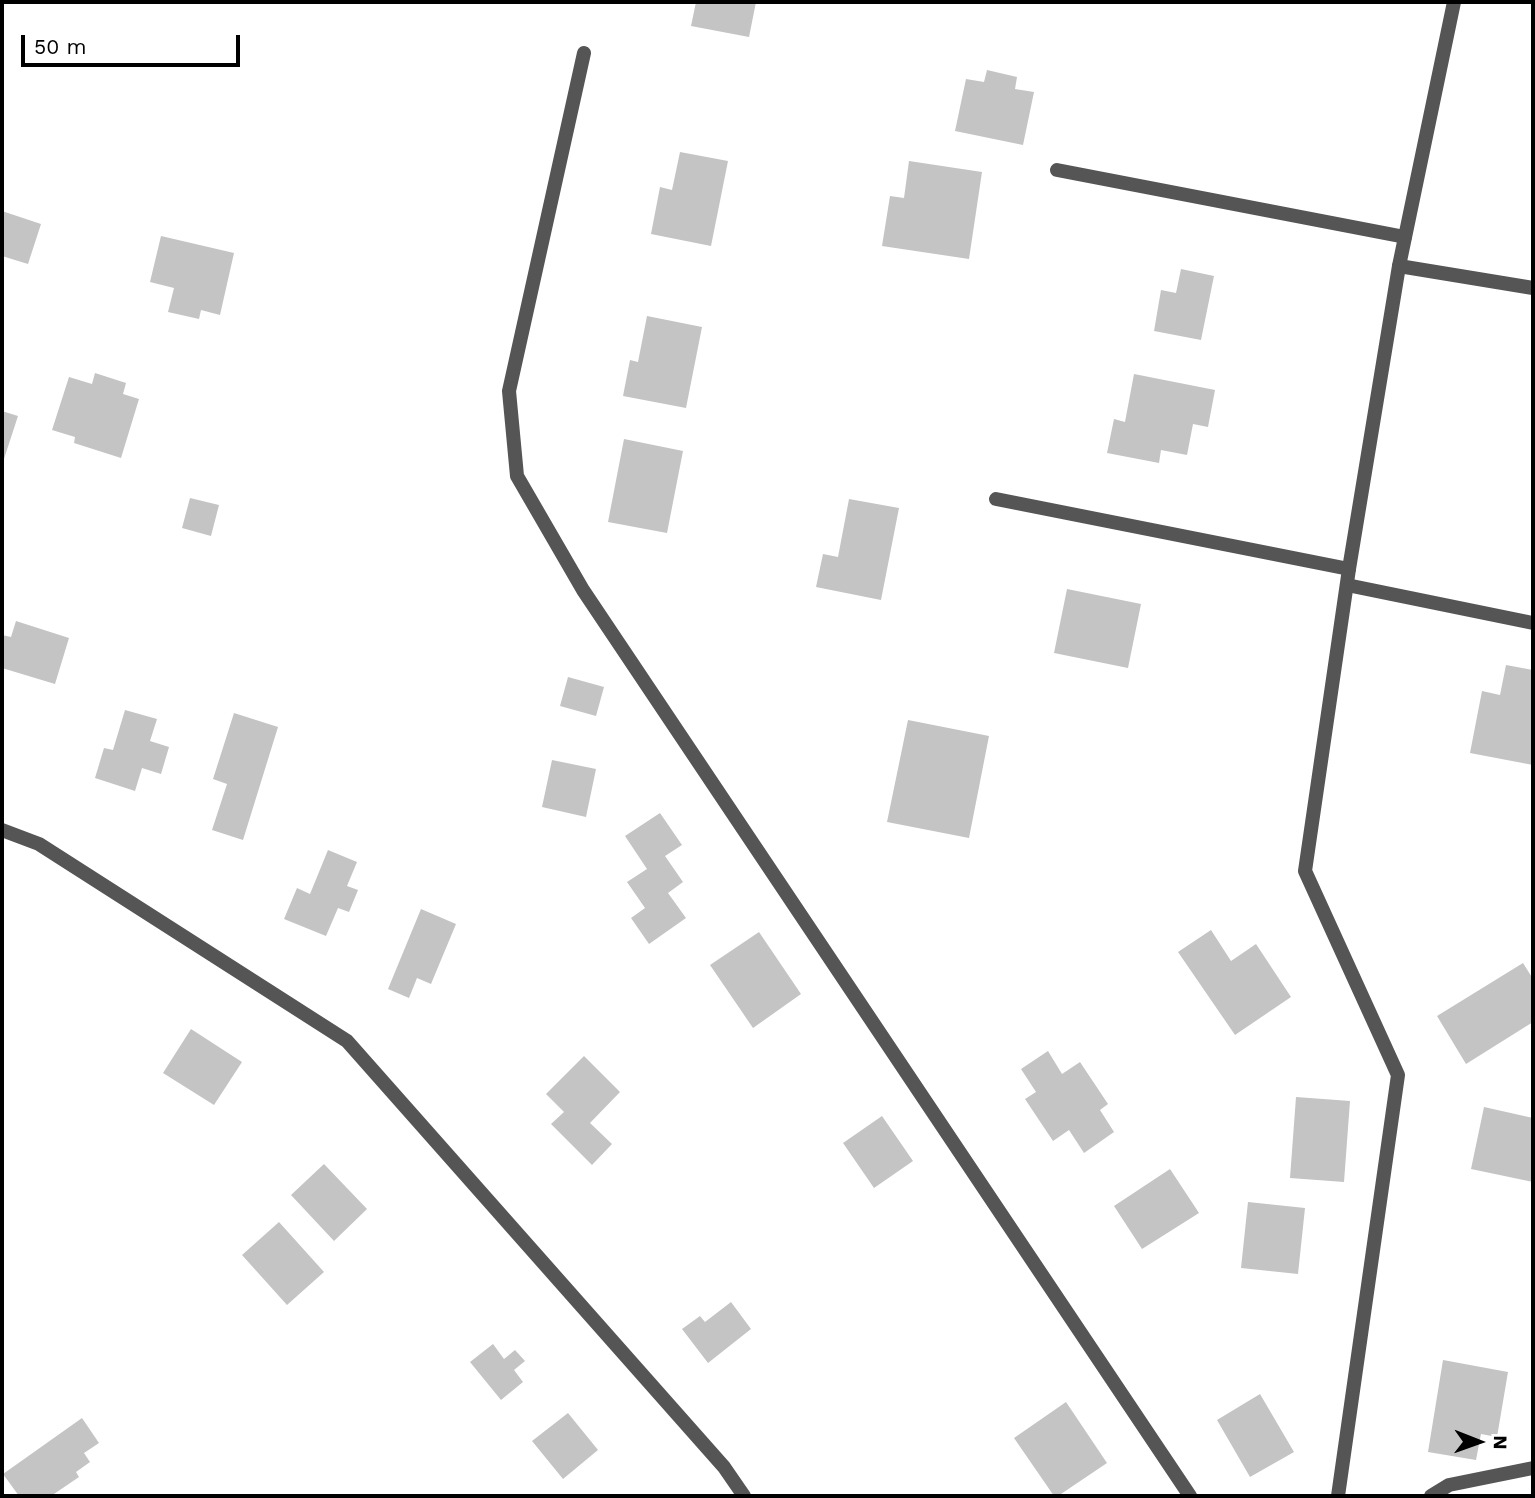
<!DOCTYPE html>
<html>
<head>
<meta charset="utf-8">
<style>
  body { margin:0 }
  #map { position:relative; width:1535px; height:1498px; overflow:hidden; background:#fff; font-family:"Work Sans",sans-serif }
  canvas { display:block }
  .frame { position:absolute; inset:0; border:4px solid #000; pointer-events:none }
  .north { position:absolute; left:1444px; top:1407px; width:70px; height:70px; -webkit-text-stroke:5px #fff; paint-order:stroke; rotate:91deg; font-size:19px; font-weight:700; line-height:28px; text-align:center; color:#000 }
  .north::after { content:''; display:block; margin:auto; width:24px; height:32px; background:#000; clip-path:polygon(50% 0,100% 100%,50% 72%,0 100%) }
  .scale { position:absolute; left:21px; top:35px; width:219px; height:32px; box-sizing:border-box; border:4px solid #000; border-top:0; padding-left:9px; font-size:21px; line-height:24px; white-space:nowrap; color:#000; -webkit-text-stroke:5px #fff; paint-order:stroke }
</style>
</head>
<body>
<div id="map">
<canvas width="1535" height="1498"></canvas>
<div class="frame"></div>
<div class="north">N</div>
<div class="scale">50 m</div>
</div>
<script>
const c = document.querySelector('canvas').getContext('2d');
c.lineJoin = 'round';
function fillPath(path, color) { c.fillStyle = color; c.fill(path, 'evenodd'); }
function stroke(path, color, width, dash) { c.strokeStyle = color; c.lineWidth = width; c.lineCap = dash ? 'butt' : 'round'; c.setLineDash(dash || []); c.stroke(path); }
fillPath(new Path2D(`
  M696,2H756L749,37L691,26Z
  M987,70L1017,77L1015,89L1034,92L1023,145L955,131L966,79L984,82Z
  M680,152L728,161L711,246L651,234L660,187L672,190Z
  M909,161L982,172L969,259L882,246L890,196L904,198Z
  M2,211L41,224L28,264L2,256Z
  M161,236L234,253L220,315L201,310L199,319L168,312L174,288L150,282Z
  M1181,269L1214,276L1201,340L1154,331L1161,290L1176,293Z
  M647,316L702,327L686,408L623,396L630,360L638,362Z
  M95,373L126,383L123,394L139,399L121,458L74,443L75,437L52,430L69,377L92,384Z
  M1134,374L1215,390L1208,427L1193,424L1187,455L1161,450L1159,463L1107,453L1114,419L1125,422Z
  M2,411L18,416L2,465Z
  M624,439L683,451L667,533L608,522Z
  M190,498L219,505L211,536L182,528Z
  M849,499L899,508L881,600L816,587L823,554L838,557Z
  M1067,589L1141,604L1128,668L1054,653Z
  M16,621L69,638L55,684L2,668V635L11,637Z
  M1506,665L1533,670V765L1470,753L1482,691L1500,695Z
  M568,677L604,687L596,716L560,706Z
  M125,710L157,719L150,741L169,747L161,774L142,768L135,791L95,778L104,748L113,750Z
  M234,713L278,727L243,840L212,830L227,784L213,779Z
  M908,720L989,736L969,838L887,822Z
  M552,760L596,769L586,817L542,807Z
  M660,813L682,845L665,856L683,882L668,893L686,918L649,944L631,918L645,908L627,882L647,869L625,836Z
  M328,850L357,862L347,886L358,890L349,912L338,908L326,936L284,919L297,888L310,894Z
  M421,909L456,924L431,984L417,978L409,998L388,989Z
  M1211,930L1231,961L1256,944L1291,997L1235,1035L1178,952Z
  M759,932L801,994L753,1028L710,965Z
  M1523,963L1533,979V1022L1466,1064L1437,1016Z
  M191,1029L242,1062L214,1105L163,1073Z
  M1048,1051L1062,1074L1080,1062L1108,1104L1100,1110L1114,1132L1084,1153L1069,1130L1053,1141L1025,1099L1036,1092L1021,1069Z
  M584,1056L620,1092L590,1123L612,1144L592,1165L551,1124L564,1112L546,1094Z
  M1296,1097L1350,1101L1344,1182L1290,1178Z
  M1484,1107L1533,1118V1182L1471,1169Z
  M882,1116L913,1161L874,1188L843,1143Z
  M324,1164L367,1209L334,1241L291,1195Z
  M1170,1169L1199,1213L1142,1249L1114,1206Z
  M1248,1202L1305,1208L1298,1274L1241,1268Z
  M279,1222L324,1272L287,1305L242,1255Z
  M731,1302L751,1329L708,1363L682,1329L700,1316L705,1322Z
  M493,1344L504,1359L515,1350L525,1361L514,1370L523,1382L501,1400L470,1362Z
  M1443,1360L1508,1372L1497,1437L1481,1434L1476,1460L1428,1452Z
  M1260,1394L1294,1452L1250,1477L1217,1420Z
  M1066,1402L1107,1463L1058,1496H1054L1014,1438Z
  M568,1413L598,1450L563,1479L532,1441Z
  M82,1418L99,1443L84,1453L90,1462L76,1472L79,1477L51,1496H19L3,1474Z`), '#c4c4c4');
stroke(new Path2D(`
  M1057,170L1405,237
  M1399,266L1533,288
  M996,499L1349,569
  M1347,585L1533,623`), '#555', 14);
stroke(new Path2D(`
  M584,53L509,391L517,476L583,590L1190,1496
  M2,830L39,844L347,1041L724,1467L744,1496
  M1338,1496L1398,1075L1305,871L1349,569L1399,266L1454,2
  M1431,1496L1449,1485L1533,1468`), '#555', 14);
</script>
</body>
</html>
